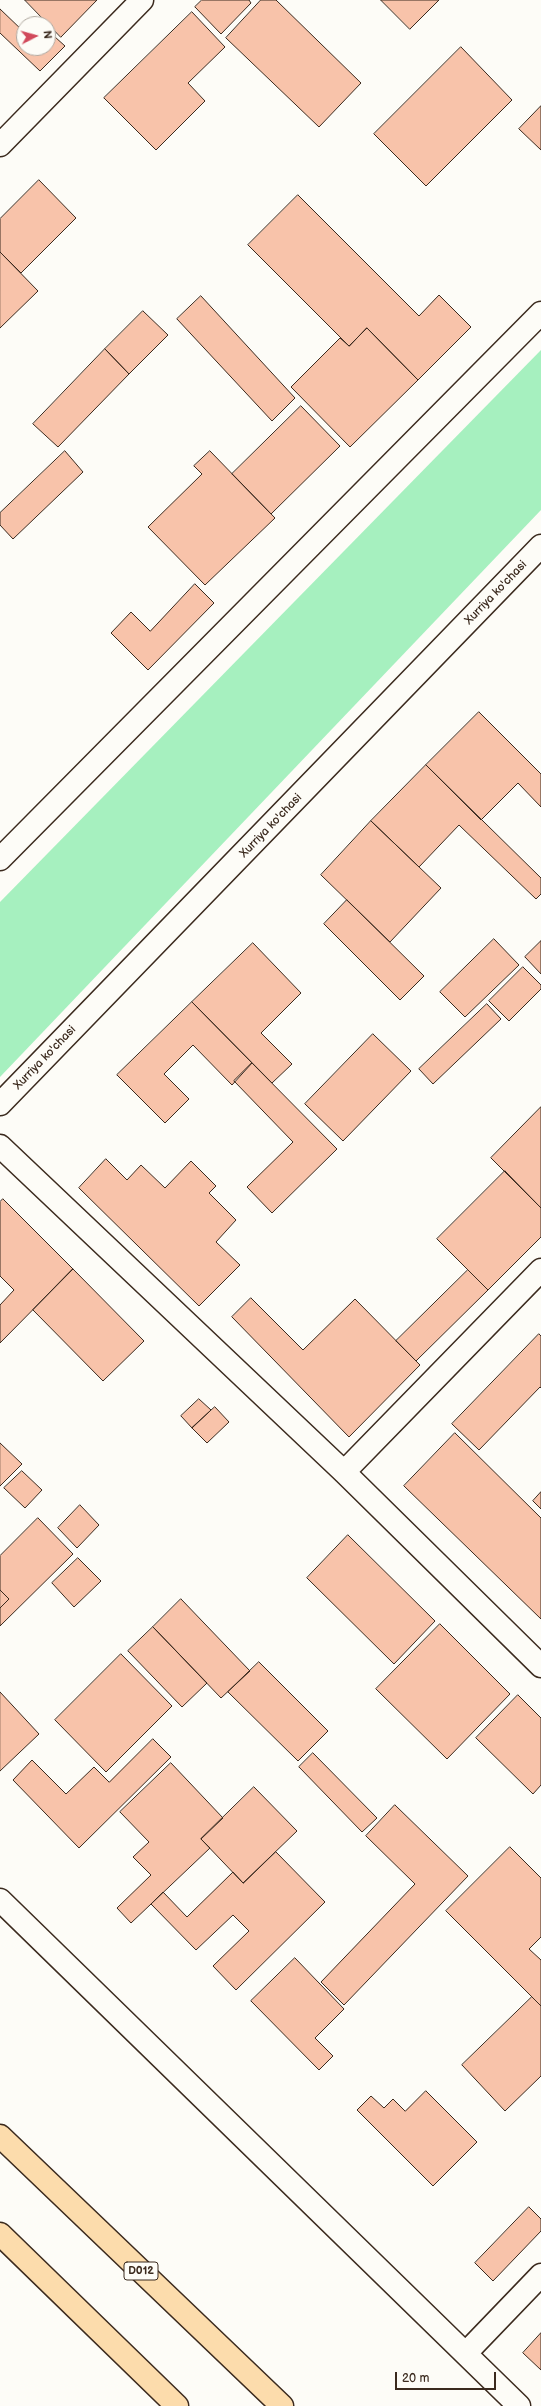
<!DOCTYPE html>
<html>
<head>
<meta charset="utf-8">
<style>
  body { margin:0 }
  #map { position:relative; width:541px; height:2406px; overflow:hidden; background:#fdfcf7; font-family:"Balsamiq Sans",sans-serif }
  canvas { display:block }
  .north { position:absolute; left:16px; top:16px; width:40px; height:40px; box-sizing:border-box; background:#fdfcf7; border:1px solid #afa8a0; border-radius:50%; rotate:84deg; font-size:11px; font-weight:700; line-height:16px; text-align:center; color:#3b2a1e }
  .north::after { content:''; display:block; margin:auto; width:14px; height:18px; background:#d1495b; clip-path:polygon(50% 0,100% 100%,50% 72%,0 100%) }
  .scale { position:absolute; left:395px; top:2372px; width:101px; height:18px; box-sizing:border-box; border:2px solid #3b2a1e; border-top:0; padding-left:5px; font-size:12px; line-height:14px; white-space:nowrap; color:#3b2a1e; -webkit-text-stroke:3px #fdfcf7; paint-order:stroke }
</style>
</head>
<body>
<div id="map">
<canvas width="541" height="2406"></canvas>
<div class="north">N</div>
<div class="scale">20 m</div>
</div>
<script>
const c = document.querySelector('canvas').getContext('2d');
c.lineJoin = 'round';
function fillPath(path, color) { c.fillStyle = color; c.fill(path, 'evenodd'); }
function stroke(path, color, width, dash) { c.strokeStyle = color; c.lineWidth = width; c.lineCap = dash ? 'butt' : 'round'; c.setLineDash(dash || []); c.stroke(path); }
function write(font, color, halo, rows, align = 'center') {
  c.font = font + ' "Balsamiq Sans",sans-serif'; c.lineWidth = 3; c.setLineDash([]); c.textBaseline = 'middle'; c.strokeStyle = halo; c.fillStyle = color; for (const [text, x, y, turn = 0] of rows) {
    c.save(); c.translate(x, y); c.rotate((+turn || 0) * Math.PI / 180); c.textAlign = isNaN(turn) ? turn : align; if (halo) c.strokeText(text, 0, 0); c.fillText(text, 0, 0); c.restore();
  }
}
fillPath(new Path2D(`
  M541,350V510L0,1077V902Z`), '#a6f0bf');
const building = new Path2D(`
  M25,0H97L61,37Z
  M202,0H249L251,3L221,34L195,7Z
  M261,0H276L361,83L319,127L226,38Z
  M381,0H439L410,29Z
  M0,9L24,32V48H41L43,50L48,48V45L55,37L65,46L40,71L0,33Z
  M192,12L225,47L188,83L205,101L156,150L104,98Z
  M461,47L512,100L426,186L374,134Z
  M541,106V150L519,129Z
  M39,180L76,218L21,273L0,252V219Z
  M298,195L419,316L439,295L471,327L418,380L367,328L349,346L248,245Z
  M0,252L38,291L0,328Z
  M201,296L295,398L272,421L177,319Z
  M143,311L168,335L129,374L105,349Z
  M367,328L418,380L350,447L291,387L340,338L349,346Z
  M105,349L129,374L58,447L33,424Z
  M301,406L340,446L271,514L232,474Z
  M65,451L83,472L13,539L0,525V513Z
  M210,451L275,518L205,585L148,527L202,474L194,466Z
  M195,584L214,603L148,670L111,633L131,612L150,631Z
  M479,712L541,774V807L518,783L481,820L426,765Z
  M426,765L541,878V894L536,899L459,825L419,867L371,821Z
  M371,821L441,888L390,942L321,875Z
  M347,900L424,976L400,1000L324,924Z
  M494,939L519,965L465,1017L440,992Z
  M541,941V974L525,957Z
  M253,943L301,993L261,1033L292,1064L272,1083L192,1002Z
  M523,967L541,985V989L509,1021L489,1001Z
  M192,1002L252,1063L232,1085L193,1045L164,1074L189,1099L165,1123L117,1075Z
  M487,1004L501,1019L433,1084L419,1069Z
  M373,1034L411,1071L343,1141L305,1104Z
  M252,1063L337,1149L272,1213L247,1187L293,1142L234,1081Z
  M541,1107V1208L491,1158Z
  M106,1159L127,1180L141,1165L165,1188L191,1161L216,1186L209,1193L236,1220L216,1242L240,1265L199,1306L79,1188Z
  M505,1171L541,1208V1237L488,1290L437,1239Z
  M3,1199L73,1269L0,1343V1305L14,1290L0,1276V1202Z
  M73,1269L144,1341L103,1381L33,1310Z
  M468,1270L488,1290L416,1361L396,1341Z
  M251,1298L303,1350L355,1299L420,1365L349,1437L232,1317Z
  M539,1334L541,1336V1388L540,1387L479,1450L452,1424Z
  M199,1399L211,1410L192,1428L181,1416Z
  M215,1407L229,1422L207,1443L192,1428Z
  M455,1433L541,1518V1619L404,1486Z
  M0,1443L22,1464L0,1486Z
  M22,1471L42,1490L25,1508L4,1488Z
  M541,1492V1509L533,1501Z
  M80,1505L99,1525L77,1548L58,1528Z
  M38,1518L73,1554L0,1626V1608L9,1599L0,1590V1556Z
  M348,1535L435,1621L394,1664L307,1578Z
  M78,1558L101,1581L74,1607L52,1583Z
  M0,1590L9,1599L0,1608Z
  M181,1599L250,1671L221,1698L153,1627Z
  M440,1624L510,1694L447,1759L376,1689Z
  M153,1627L207,1683L182,1707L128,1651Z
  M121,1654L172,1706L106,1772L55,1720Z
  M259,1662L328,1731L298,1761L228,1692Z
  M0,1692L39,1734L0,1771Z
  M518,1695L541,1718V1785L533,1794L476,1738Z
  M153,1739L171,1757L79,1848L13,1780L32,1760L66,1794L94,1767L109,1782Z
  M313,1753L377,1818L362,1832L299,1767Z
  M171,1763L223,1818L201,1839L210,1848L131,1923L117,1908L151,1875L133,1857L149,1842L120,1812Z
  M254,1787L297,1831L243,1883L201,1839Z
  M395,1805L468,1876L344,2005L321,1982L415,1884L366,1836Z
  M510,1847L541,1878V1937L529,1949L541,1960V2006L446,1911Z
  M276,1852L325,1902L236,1990L213,1966L249,1931L233,1915L196,1950L151,1904L163,1892L187,1917L233,1872L243,1883Z
  M295,1958L344,2009L315,2038L333,2056L319,2070L251,2001Z
  M532,1997L541,2006V2076L505,2111L462,2065Z
  M426,2091L477,2142L433,2186L357,2110L371,2096L384,2108L393,2099L405,2111Z
  M529,2207L541,2219V2231L493,2281L475,2263Z
  M541,2333V2370L523,2353Z`);
fillPath(building, '#f8c3aa');
stroke(building, '#3b2a1e', 1);
const minor = new Path2D(`
  M0,145L142,0
  M0,859L541,313
  M0,1104L541,546
  M0,1146L344,1472L541,1666
  M344,1472L541,1270
  M0,1900L519,2406
  M466,2353L541,2275`);
const highway = new Path2D(`
  M0,2136L282,2406
  M0,2234L177,2406`);
stroke(minor, '#3b2a1e', 25);
stroke(highway, '#3b2a1e', 25);
stroke(minor, '#fdfcf7', 22);
stroke(highway, '#fcdcac', 22);
for (const [x, y, w] of [
  [141,2271,34]
]) { const box = new Path2D(); box.roundRect(x - w / 2, y - 9, w, 18, 3); c.fillStyle = '#fdfcf7'; c.fill(box); stroke(box, '#3b2a1e', 1); }
write('bold 11px', '#3b2a1e', null, [
  ["D012",141,2271]
]);
write('12px', '#3b2a1e', '#fdfcf7', [
  ["Xurriya ko'chasi",496,593,-46],
  ["Xurriya ko'chasi",271,826,-46],
  ["Xurriya ko'chasi",45,1058,-46]
]);
</script>
</body>
</html>
